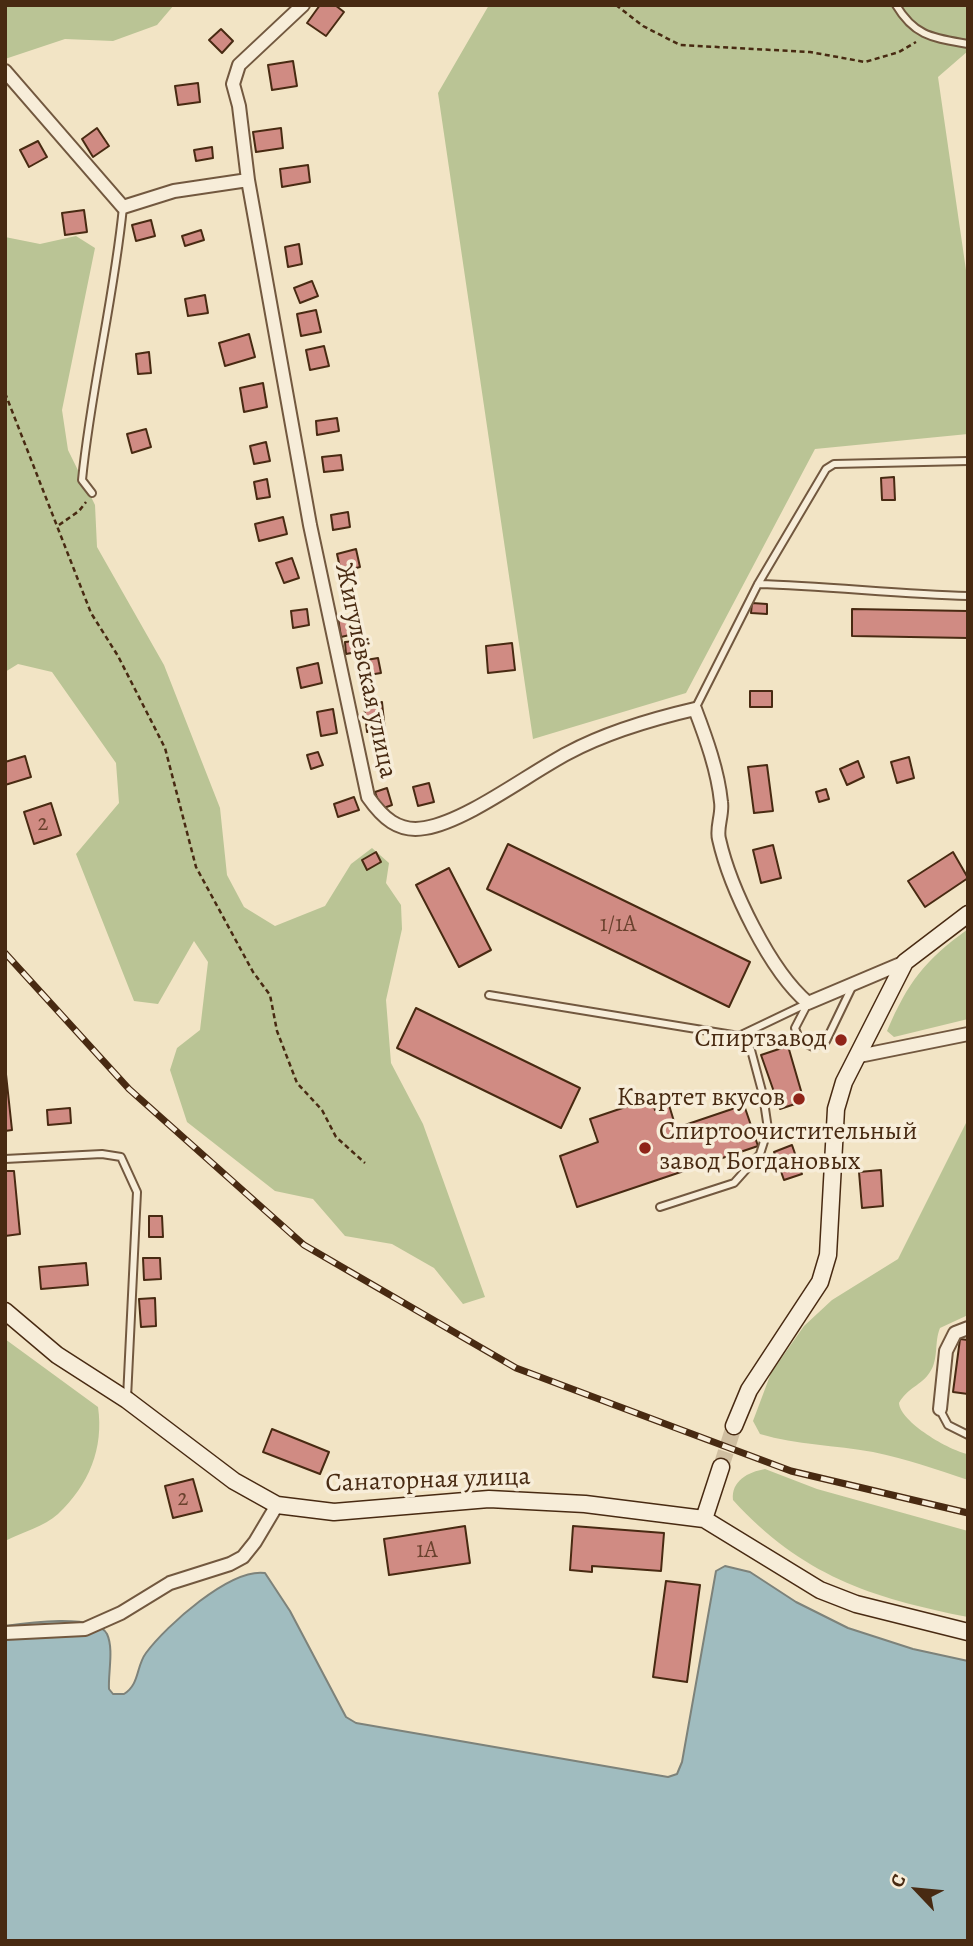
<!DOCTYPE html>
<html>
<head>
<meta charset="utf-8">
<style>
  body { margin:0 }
  #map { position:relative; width:973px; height:1946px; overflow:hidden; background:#f2e4c5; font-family:Alegreya,serif }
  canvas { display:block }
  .frame { position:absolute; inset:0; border:7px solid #482a12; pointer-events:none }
  .north { position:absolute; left:882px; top:1855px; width:70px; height:70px; -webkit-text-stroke:5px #f7edd9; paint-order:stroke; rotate:296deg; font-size:19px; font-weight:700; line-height:28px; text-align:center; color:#482a12 }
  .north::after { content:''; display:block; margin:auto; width:24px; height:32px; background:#482a12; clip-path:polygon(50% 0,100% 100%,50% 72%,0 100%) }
</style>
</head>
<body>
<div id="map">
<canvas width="973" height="1946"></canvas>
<div class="frame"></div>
<div class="north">С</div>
</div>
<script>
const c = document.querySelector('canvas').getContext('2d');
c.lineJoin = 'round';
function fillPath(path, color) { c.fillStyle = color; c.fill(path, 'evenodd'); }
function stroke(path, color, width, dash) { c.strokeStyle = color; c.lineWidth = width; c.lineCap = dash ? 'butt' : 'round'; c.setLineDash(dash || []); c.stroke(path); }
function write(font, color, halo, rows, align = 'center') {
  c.font = font + ' Alegreya,serif'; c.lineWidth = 7; c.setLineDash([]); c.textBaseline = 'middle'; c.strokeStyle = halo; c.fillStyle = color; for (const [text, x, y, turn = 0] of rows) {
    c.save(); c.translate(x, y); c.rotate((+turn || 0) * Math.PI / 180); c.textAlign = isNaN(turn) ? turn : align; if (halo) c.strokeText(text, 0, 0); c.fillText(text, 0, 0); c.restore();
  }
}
fillPath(new Path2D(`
  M5,5H174L157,25L113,41L65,39L5,59Z
  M489,5H968V51L938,77L968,284V434L815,449L686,693L533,739L438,93Z
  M76,236L95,248L62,410L68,450L95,505L97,547L164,665L220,808L227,875L244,907L275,926L325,906L351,864L372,848L389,863L386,883L401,905L402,929L386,1000L391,1063L423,1124L485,1297L463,1304L434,1268L392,1244L345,1236L313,1199L275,1191L187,1122L170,1070L177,1048L200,1030L208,962L194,941L158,1004L134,1001L76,854L119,803L116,763L52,672L18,664L5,672V237L40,244Z
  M968,929V1019L894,1037L887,1031C908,982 924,961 968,929Z
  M968,1119V1315L940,1328C934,1342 939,1359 930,1372C922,1385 907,1388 899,1403C900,1422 950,1451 968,1454V1480C936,1469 906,1459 873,1452C835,1445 797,1445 760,1434L753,1421L771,1373L804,1326L832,1300L898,1259Z
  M5,1339L98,1407C104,1448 89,1485 58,1514C45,1526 21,1533 5,1541Z
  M765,1469L817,1489L968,1531V1617C871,1598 801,1575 733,1500C731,1481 748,1472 765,1469Z`), '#bac495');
const water = new Path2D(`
  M725,1566L750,1572L796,1602L848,1628L913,1649L968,1661V1941H5V1626C25,1623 96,1613 107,1634C114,1649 108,1673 109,1689L113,1694H124C140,1684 136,1666 146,1653C166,1626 230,1568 265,1573L290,1611L346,1717L356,1723L668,1777L677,1774L682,1762L716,1571Z`);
fillPath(water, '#a0bcbf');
stroke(water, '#7d827a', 2);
const building = new Path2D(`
  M320,5H335L344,12L326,36L307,23Z
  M221,29L233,41L222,53L209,40Z
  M293,61L297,86L272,90L268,65Z
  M198,83L200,102L178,105L175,86Z
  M97,128L109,146L93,157L82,139Z
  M281,128L283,148L256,152L253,132Z
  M38,141L47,157L29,167L20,150Z
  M212,147L213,158L196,161L194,150Z
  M308,165L310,182L282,187L280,169Z
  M84,210L87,232L65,235L62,213Z
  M151,220L155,236L136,241L132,225Z
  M201,230L204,240L185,246L182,236Z
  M299,244L302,264L288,267L285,247Z
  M312,281L318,296L300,303L294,288Z
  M205,295L208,313L188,316L185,299Z
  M316,310L321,332L301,336L297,314Z
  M249,334L255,357L225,366L219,343Z
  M324,346L329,366L310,370L306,350Z
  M149,352L151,373L138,374L136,354Z
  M263,383L267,407L244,412L240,388Z
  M337,418L339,431L317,435L316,421Z
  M146,429L151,447L132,453L127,434Z
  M266,442L270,461L254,464L250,446Z
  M341,455L343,470L324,472L322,457Z
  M894,477L895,500H882L881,478Z
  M267,479L270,497L257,499L254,482Z
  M348,512L350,527L333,530L331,515Z
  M283,517L287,534L259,541L255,524Z
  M356,549L360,567L341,572L337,554Z
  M292,558L299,578L284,583L276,563Z
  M752,603L767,604V614L751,613Z
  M307,609L309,625L293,628L291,611Z
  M852,609L968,611V638L852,636Z
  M350,616L354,634L341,637L338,618Z
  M356,641L357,652L346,654L345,642Z
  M512,643L515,670L488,673L486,646Z
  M378,658L381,673L362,676L360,661Z
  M318,663L322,683L301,688L297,668Z
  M750,691H772V707H750Z
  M382,702L385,731L367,732L364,704Z
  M333,709L337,733L321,736L317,712Z
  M318,752L323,765L311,769L307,755Z
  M25,756L31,777L5,785V762Z
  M909,757L914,778L897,783L891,762Z
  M858,761L864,777L847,785L840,769Z
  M767,765L773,811L754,813L748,767Z
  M429,783L434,802L418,806L413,787Z
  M387,788L392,805L381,809L375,792Z
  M826,789L829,799L819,802L816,792Z
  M354,797L359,810L338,817L334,804Z
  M51,803L61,835L34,844L24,812Z
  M508,844L750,962L729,1007L487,889Z
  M773,845L781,878L761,883L753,850Z
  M376,852L381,862L367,870L362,860Z
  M953,852L968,878L925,907L908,881Z
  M449,868L491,950L459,967L416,885Z
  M416,1008L580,1088L561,1128L397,1048Z
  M788,1046L804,1101L780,1109L761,1055Z
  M5,1065L12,1130L5,1131Z
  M652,1098L655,1110L669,1105L676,1128L744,1105L758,1146L577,1207L560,1156L598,1142L590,1119Z
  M70,1108L71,1123L48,1125L47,1110Z
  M792,1145L802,1174L784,1180L774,1152Z
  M881,1170L883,1206L862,1208L859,1172Z
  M5,1171H14L20,1234L5,1236Z
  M149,1216H162L163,1237H149Z
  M143,1258H160L161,1279L144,1280Z
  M86,1263L88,1285L41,1289L39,1267Z
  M155,1298L156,1326L141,1327L139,1299Z
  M960,1339L968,1340V1394L953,1392Z
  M272,1429L329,1452L320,1474L263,1452Z
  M193,1479L202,1511L173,1518L165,1486Z
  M465,1526L470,1563L389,1575L384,1539Z
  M573,1526L664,1533L661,1571L592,1566V1572L570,1570Z
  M666,1581L700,1585L687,1682L653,1677Z`);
fillPath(building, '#d08b83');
stroke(building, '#482a12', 2);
stroke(new Path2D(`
  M721,1467L734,1426`), '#d0bfa1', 16, [16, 8]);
const lane = new Path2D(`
  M896,5C915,37 934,38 968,44
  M92,493L82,480C91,388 114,299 123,207
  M758,584C828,586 897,594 968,596
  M695,709L758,584L826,469L834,464L968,461
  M489,995L739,1036L751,1050L763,1095L768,1129L760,1154L734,1183L660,1207
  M808,1003L795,1028L800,1041L813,1047L826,1041L852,987
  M739,1036L808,1003
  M5,1159L102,1154L121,1157L137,1192L127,1398
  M940,1410L948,1425L968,1435`);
const street = new Path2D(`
  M303,5L239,65L233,84L239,106L248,180L310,525L368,797C382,817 398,833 425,828C467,821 528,774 568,753C607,732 652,719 695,709C706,738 718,771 721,802C723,814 716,828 719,839C730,888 770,971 808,1003L905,962
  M5,71L123,207L174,191L248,180
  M859,1056L968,1034
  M940,1409L946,1351L955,1333L968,1328
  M5,1633L85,1629L121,1613L170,1583L230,1564L243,1557L255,1542L277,1505`);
const secondary = new Path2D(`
  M5,1311L57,1355L127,1400L234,1481L277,1505L334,1512L489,1499L585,1504L704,1519L820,1590L856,1604L968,1632
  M734,1426L749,1390L820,1282L828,1255L836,1109L844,1082L905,962L968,914
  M704,1519L721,1467`);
stroke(lane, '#72583f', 10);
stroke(street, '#72583f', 16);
stroke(secondary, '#482a12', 19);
stroke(new Path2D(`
  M616,5L643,26L680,45L810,52L865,62L899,52L916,42
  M5,393L91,613L118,656L165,748L196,867L253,972L270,995L277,1031L297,1083L322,1110L336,1137L365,1163
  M59,525L79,511L86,502`), '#482a12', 2.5, [5, 3.5]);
stroke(lane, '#f7edd9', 6);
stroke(street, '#f7edd9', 12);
stroke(secondary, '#f7edd9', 16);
const rail = new Path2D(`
  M5,953L129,1089L304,1245L516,1368L791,1471L968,1513`);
stroke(rail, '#482a12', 7);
stroke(rail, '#f7edd9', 4.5, [13]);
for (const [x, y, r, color] of [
  [841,1040,7,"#8f2418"],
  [799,1099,7,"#8f2418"],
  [645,1148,7,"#8f2418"]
]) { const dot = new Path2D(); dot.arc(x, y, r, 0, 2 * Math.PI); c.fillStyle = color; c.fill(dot); stroke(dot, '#f7edd9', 2.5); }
write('23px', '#6a422e', null, [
  ["2",43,824],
  ["1/1А",618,925],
  ["2",183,1499],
  ["1А",427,1551]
]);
write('26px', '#482a12', '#f7edd9', [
  ["Жигулёвская улица",365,671,78],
  ["Санаторная улица",428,1481,-2]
]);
write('26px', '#482a12', '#f7edd9', [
  ["Спиртзавод",827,1040],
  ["Квартет вкусов",785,1099],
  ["Спиртоочистительный",659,1133,"left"],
  ["завод Богдановых",659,1163,"left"]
], 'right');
</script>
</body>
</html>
